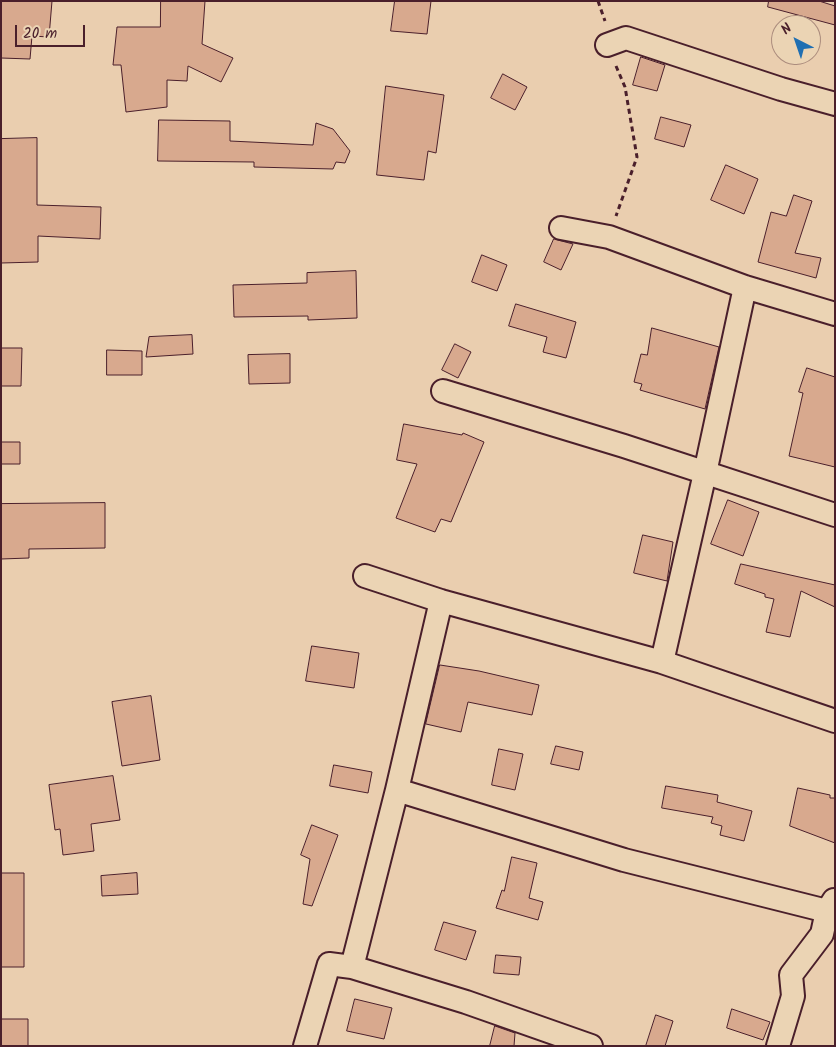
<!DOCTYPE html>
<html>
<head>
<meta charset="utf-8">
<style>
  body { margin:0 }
  #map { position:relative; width:836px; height:1047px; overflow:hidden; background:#eaceaf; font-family:Kalam,sans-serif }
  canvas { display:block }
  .frame { position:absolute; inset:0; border:2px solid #4a1f2b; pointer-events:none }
  .north { position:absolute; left:771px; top:15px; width:50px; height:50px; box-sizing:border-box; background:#ebd4b4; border:1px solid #ab8c7d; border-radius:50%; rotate:319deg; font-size:14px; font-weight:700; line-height:20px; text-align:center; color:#4a1f2b }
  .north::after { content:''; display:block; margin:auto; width:18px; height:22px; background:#1f6fb2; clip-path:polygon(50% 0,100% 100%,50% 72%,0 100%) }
  .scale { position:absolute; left:15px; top:25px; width:70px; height:22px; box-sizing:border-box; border:2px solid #4a1f2b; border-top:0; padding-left:6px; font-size:15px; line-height:18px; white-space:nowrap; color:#4a1f2b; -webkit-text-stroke:4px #ebd4b4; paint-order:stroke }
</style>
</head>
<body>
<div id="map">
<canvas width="836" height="1047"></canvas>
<div class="frame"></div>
<div class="north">N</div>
<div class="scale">20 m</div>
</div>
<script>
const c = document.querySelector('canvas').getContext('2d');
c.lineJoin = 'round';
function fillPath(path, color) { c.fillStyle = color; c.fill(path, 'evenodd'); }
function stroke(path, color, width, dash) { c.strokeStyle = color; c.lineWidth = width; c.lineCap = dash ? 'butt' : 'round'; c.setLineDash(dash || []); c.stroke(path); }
const building = new Path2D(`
  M1,1H52L49,37L32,36L30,59L1,58Z
  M161,1H205L202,44L233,58L221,82L188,66L187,81L167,80V107L126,112L121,65H113L117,27H160Z
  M395,1H431L427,34L391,31Z
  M769,1H819L835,6V25L768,7Z
  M641,57L665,65L657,91L633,85Z
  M503,74L527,87L515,110L491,98Z
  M386,86L444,95L436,153L428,151L424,180L377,175Z
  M661,117L691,125L684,147L655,139Z
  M159,120L230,121V141L313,145L316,123L333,129L350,151L345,163L336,162L333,169L254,167V162L158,161Z
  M37,138V205L101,207L100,239L38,236V262L1,263V139Z
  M726,165L758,179L744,214L711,200Z
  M794,195L812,201L795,253L821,258L816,278L758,262L771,212L786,216Z
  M554,239L573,244L561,270L544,262Z
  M482,255L507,265L497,291L472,282Z
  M356,271L357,318L308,320V316L234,317L233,285L307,283V273Z
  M516,304L576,322L566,358L543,352L547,337L509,326Z
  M652,328L719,347L705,409L640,390L642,384L634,382L641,354L647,355Z
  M192,335L193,354L146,357L149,337Z
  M455,344L471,352L458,378L442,370Z
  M1,348H22L21,386H1Z
  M107,350L142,351V375H107Z
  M290,354V383L249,384L248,355Z
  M807,368L835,377V467L789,456L803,393L799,392Z
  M404,424L462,435L463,433L484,442L451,522L441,519L435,532L396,518L417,464L397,460Z
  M1,442H20V464H1Z
  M728,500L759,512L743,556L711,544Z
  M105,503V548L29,549V558L1,559V504Z
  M643,535L673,542L667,581L634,573Z
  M741,564L835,585V607L801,591L790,637L766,632L774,599L765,597V594L735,584Z
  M312,646L359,653L354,688L306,681Z
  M440,665L479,671L539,685L532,715L468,702L461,732L426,724Z
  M151,696L160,760L122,766L112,702Z
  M556,746L583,752L579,770L551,764Z
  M499,749L523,754L515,790L492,785Z
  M334,765L372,772L368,793L330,786Z
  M113,776L120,820L91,824L94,851L63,855L60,829L55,830L49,785Z
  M666,786L718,795L717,802L752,811L744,841L720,835L722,826L711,823L713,817L662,808Z
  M798,788L830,795V798H835V843L790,826Z
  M312,825L338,835L312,906L303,904L310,859L301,855Z
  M512,857L537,863L529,898L543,902L538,920L496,908L502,890L504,891Z
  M1,873H24V967H1Z
  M137,873L138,894L102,896L101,876Z
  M444,922L476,931L466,960L435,950Z
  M496,955L521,957L519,975L494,973Z
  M355,999L392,1008L384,1039L347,1031Z
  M732,1009L770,1022L763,1040L727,1028Z
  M656,1015L673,1021L665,1046H646Z
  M1,1019H28V1046H1Z
  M495,1026L515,1033L514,1046H490Z`);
fillPath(building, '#d8a98e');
stroke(building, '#4a1f2b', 1);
const minor = new Path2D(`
  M607,45L626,38L781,89L835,104
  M561,228L609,237L745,287L835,314
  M745,287L705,473L662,662L835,721
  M443,391L624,446L835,515
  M365,576L441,601L662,662
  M397,790L624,860L827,911
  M352,967L466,1002L591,1046
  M305,1046L329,964L352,967L397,790L441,601
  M778,1046L793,996L791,975L822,934L827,911L834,900`);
stroke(minor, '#4a1f2b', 26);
stroke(new Path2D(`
  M598,1L605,21
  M616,66L625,87L637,157L616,216`), '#4a1f2b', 3, [5, 4]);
stroke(minor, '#ebd4b4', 22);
</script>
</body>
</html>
